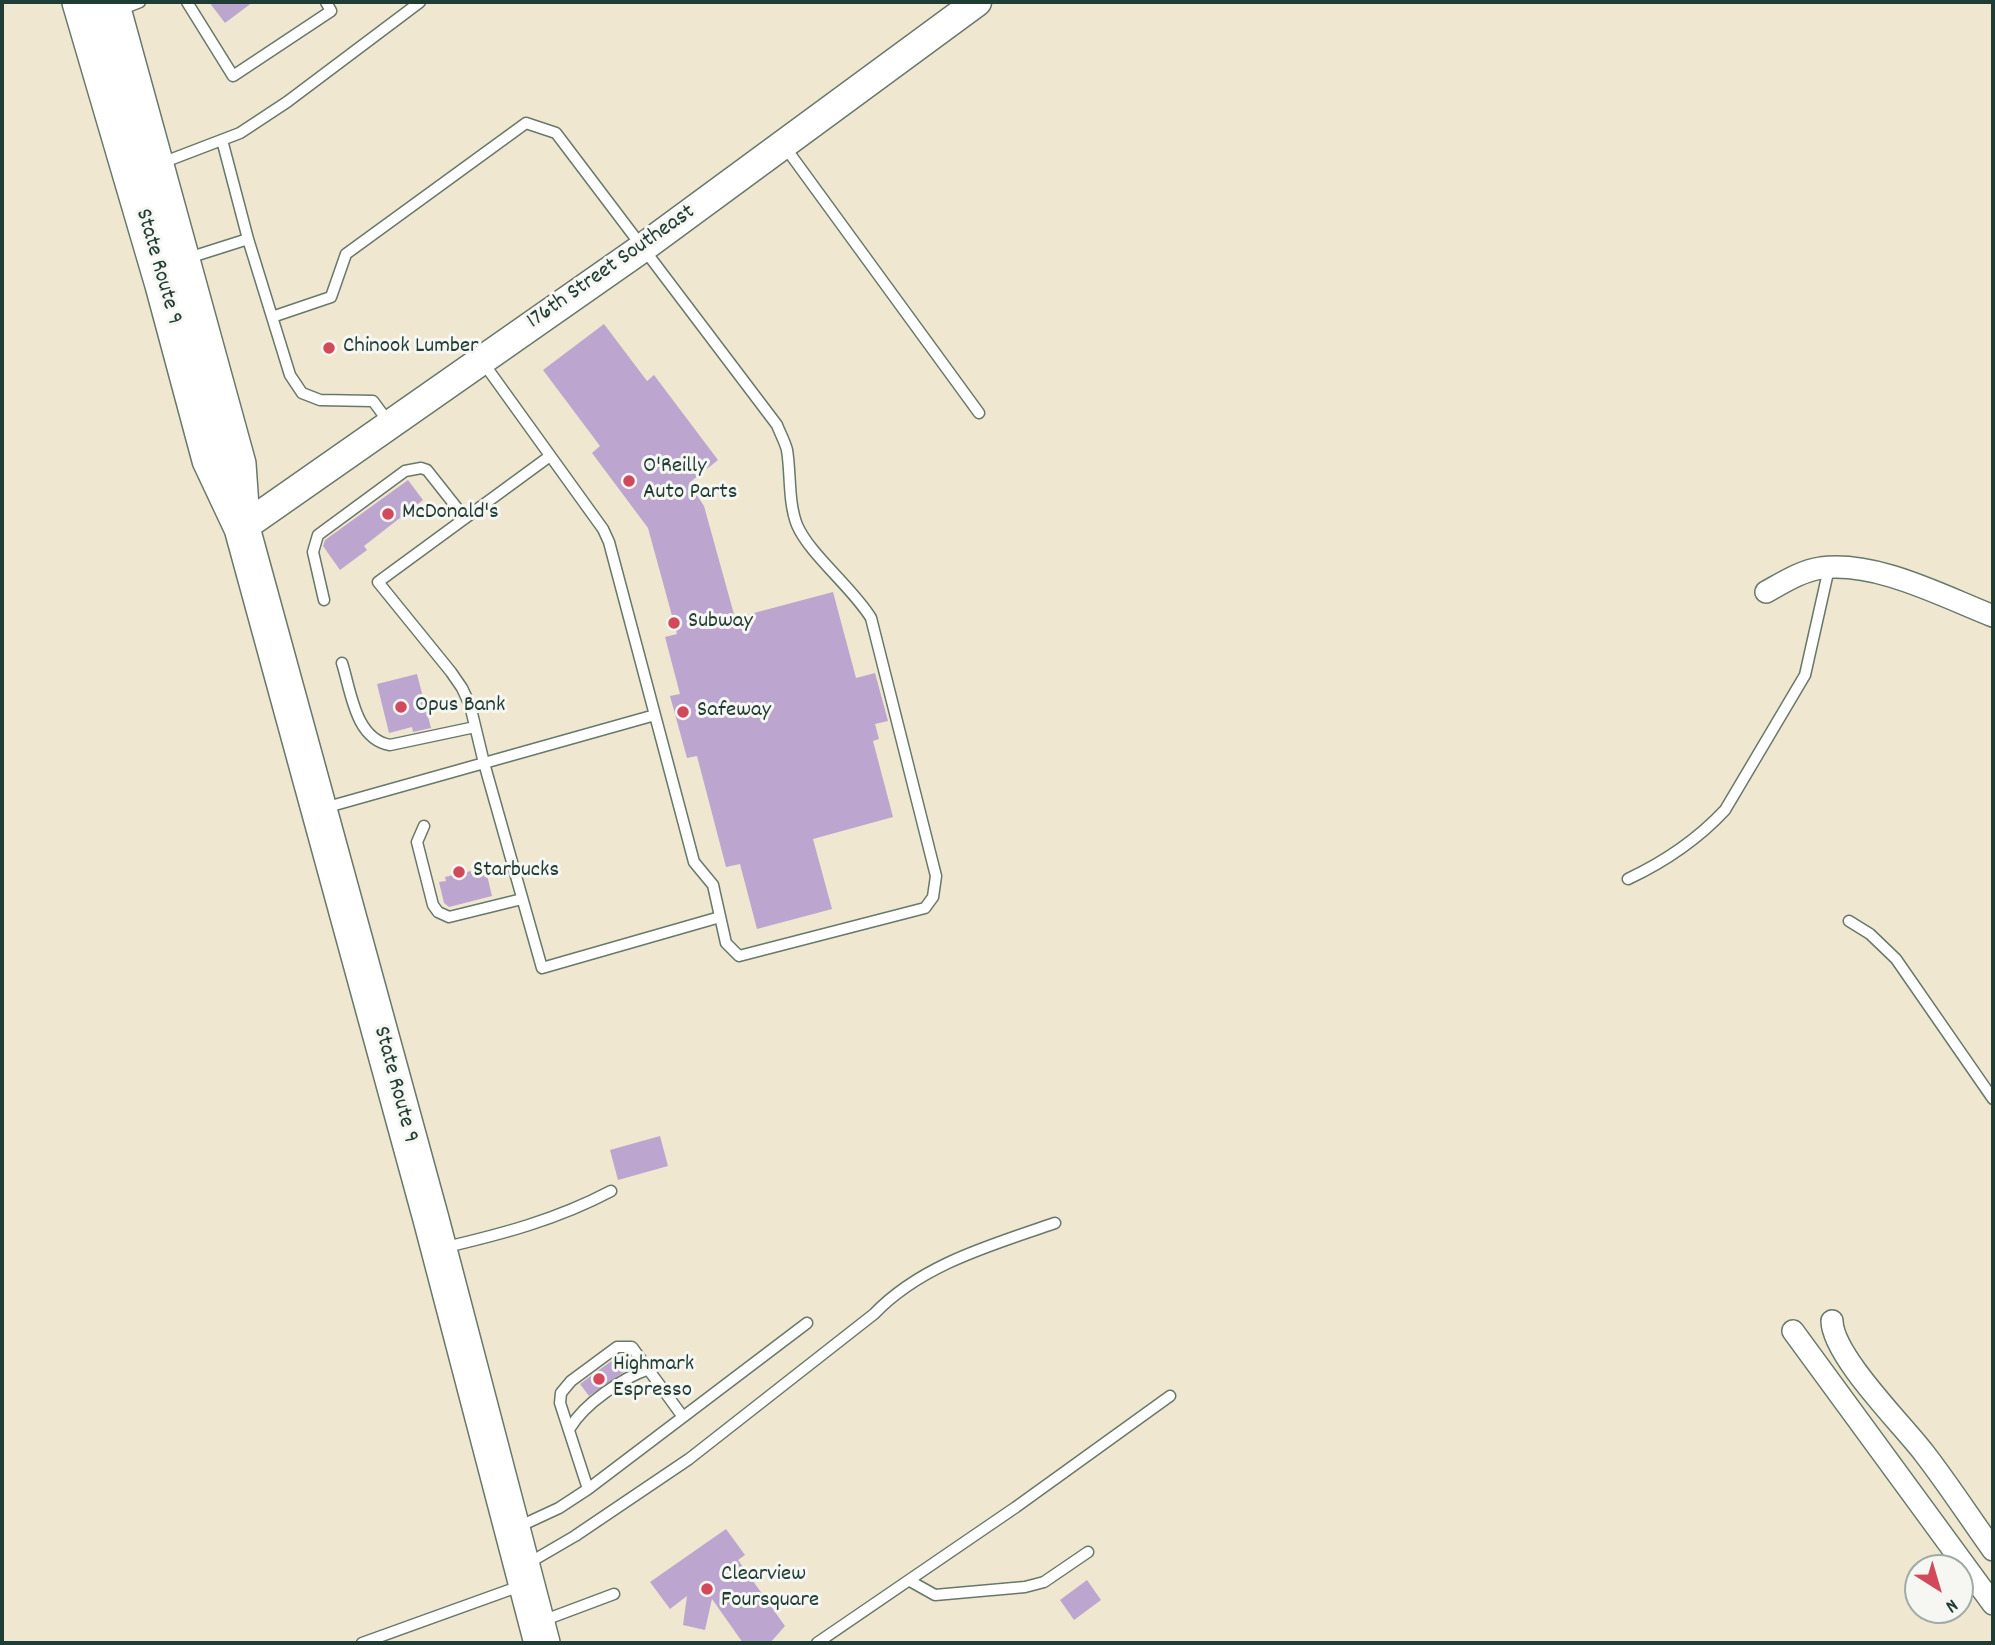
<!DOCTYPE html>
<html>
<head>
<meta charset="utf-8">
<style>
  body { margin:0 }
  #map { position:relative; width:1995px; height:1645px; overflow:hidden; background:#efe7cf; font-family:Dekko,sans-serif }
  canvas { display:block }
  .frame { position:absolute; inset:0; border:4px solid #1f3d34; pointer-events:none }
  .north { position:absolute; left:1904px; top:1554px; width:70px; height:70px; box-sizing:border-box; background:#f6f6f2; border:2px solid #a0aca6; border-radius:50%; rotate:143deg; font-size:19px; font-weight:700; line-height:28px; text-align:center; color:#1f3d34 }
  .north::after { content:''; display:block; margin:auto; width:24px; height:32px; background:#d1495b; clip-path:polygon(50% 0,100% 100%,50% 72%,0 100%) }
</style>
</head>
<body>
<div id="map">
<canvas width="1995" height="1645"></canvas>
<div class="frame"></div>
<div class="north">N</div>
</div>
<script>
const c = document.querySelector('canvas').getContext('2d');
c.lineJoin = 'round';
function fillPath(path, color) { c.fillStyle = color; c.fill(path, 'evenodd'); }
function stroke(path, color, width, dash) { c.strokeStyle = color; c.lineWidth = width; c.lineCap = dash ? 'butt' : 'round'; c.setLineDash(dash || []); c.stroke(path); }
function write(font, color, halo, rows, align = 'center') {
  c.font = font + ' Dekko,sans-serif'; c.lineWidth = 6; c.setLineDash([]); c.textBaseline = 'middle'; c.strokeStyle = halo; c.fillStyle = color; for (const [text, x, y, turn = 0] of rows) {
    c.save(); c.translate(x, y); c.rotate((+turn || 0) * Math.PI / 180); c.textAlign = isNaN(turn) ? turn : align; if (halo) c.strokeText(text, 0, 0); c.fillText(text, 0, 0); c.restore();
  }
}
fillPath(new Path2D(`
  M209,2H253L225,23Z
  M604,324L647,381L654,375L718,460L689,483L704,506L735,618L833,592L856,678L875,673L888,721L875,724L879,739L873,741L893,817L813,839L832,909L757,929L740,864L726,867L697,756L687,758L670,696L680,694L665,637L677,634L648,528L592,453L600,446L543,370Z
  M408,480L423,500L364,546L367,550L340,570L323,546L325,540Z
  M417,674L431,728L413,732L412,727L389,733L377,684Z
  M471,871V874L486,871L492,896L449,907L444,903L439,882L446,881L445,877Z
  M660,1136L668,1166L618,1180L610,1150Z
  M614,1359L624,1372L589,1396L580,1384Z
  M726,1529L745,1555L738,1560L785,1626L770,1643H743L712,1599L705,1630L683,1625L687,1596L670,1609L650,1582Z
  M1087,1580L1101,1600L1074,1620L1060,1600Z`), '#bca6cf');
const service = new Path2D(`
  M187,2L233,76L331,11L326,2
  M117,11L140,2
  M222,140L248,239
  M785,147L979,413
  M159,164L240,133L287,102L420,2
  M185,259L248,239L290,375L302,393L320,400L373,401L390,424
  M272,317L331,297L346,254L526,123L556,133L777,425C780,433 785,442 787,450C791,474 788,502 797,525C810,555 852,587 871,618L936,876L933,897L925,908L739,956L726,943L713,885L694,862L609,542L603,529L482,361
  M550,456L378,582L451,672L462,688L470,705L484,763L542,968L720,917
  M324,600L313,552L318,535L405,471L421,468L427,470L465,518
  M342,663C351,691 355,739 390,745L475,727
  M324,808L655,715
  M424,826L417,842L433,905L438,912L449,917L522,899
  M1628,879C1664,862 1698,839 1725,810L1805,675L1829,568
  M1849,921L1870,934L1896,959L1993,1099
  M442,1248C502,1234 556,1220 611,1191
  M570,1428C584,1404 622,1378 649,1369
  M588,1489L560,1403L561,1393L571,1381L617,1347H632L683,1417
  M518,1527L559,1508L588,1489L807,1323
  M527,1564L575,1536L689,1459L874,1314C922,1264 992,1245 1055,1223
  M910,1581L935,1595L1025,1587L1044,1582L1088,1552
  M542,1621L614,1594
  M362,1643L523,1585
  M817,1643L1016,1507L1170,1396`);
const minor = new Path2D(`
  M1766,592C1784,582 1801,571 1821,568C1877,561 1942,596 1993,616
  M1832,1321C1833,1356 1901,1423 1924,1453C1948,1484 1970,1518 1993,1550
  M1793,1331L1993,1604`);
const tertiary = new Path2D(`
  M242,528L641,249L977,2`);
const primary = new Path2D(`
  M80,2L163,285L210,460L242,528L431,1219L542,1643
  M111,2L238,464L241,507`);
stroke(service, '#68786a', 13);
stroke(minor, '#68786a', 24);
stroke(tertiary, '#68786a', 31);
stroke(primary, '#68786a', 38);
stroke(service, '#fff', 10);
stroke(minor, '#fff', 21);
stroke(tertiary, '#fff', 28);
stroke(primary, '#fff', 35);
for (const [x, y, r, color] of [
  [329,348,7,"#d1495b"],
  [629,481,7,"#d1495b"],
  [388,514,7,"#d1495b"],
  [674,623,7,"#d1495b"],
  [401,707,7,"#d1495b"],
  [683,712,7,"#d1495b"],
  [459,872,7,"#d1495b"],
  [599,1379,7,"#d1495b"],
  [707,1589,7,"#d1495b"]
]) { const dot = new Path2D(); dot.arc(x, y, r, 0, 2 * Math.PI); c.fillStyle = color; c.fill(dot); stroke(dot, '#f6f6f2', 2.5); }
write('23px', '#1f3d34', '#f6f6f2', [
  ["State Route 9",157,267,74],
  ["176th Street Southeast",612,268,-35],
  ["State Route 9",394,1085,75]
]);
write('23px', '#1f3d34', '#f6f6f2', [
  ["Chinook Lumber",343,348],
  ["O'Reilly",643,468],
  ["Auto Parts",643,494],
  ["McDonald's",402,514],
  ["Subway",688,623],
  ["Opus Bank",415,707],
  ["Safeway",697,712],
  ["Starbucks",473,872],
  ["Highmark",613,1366],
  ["Espresso",613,1392],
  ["Clearview",721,1576],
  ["Foursquare",721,1602]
], 'left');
</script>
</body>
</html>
